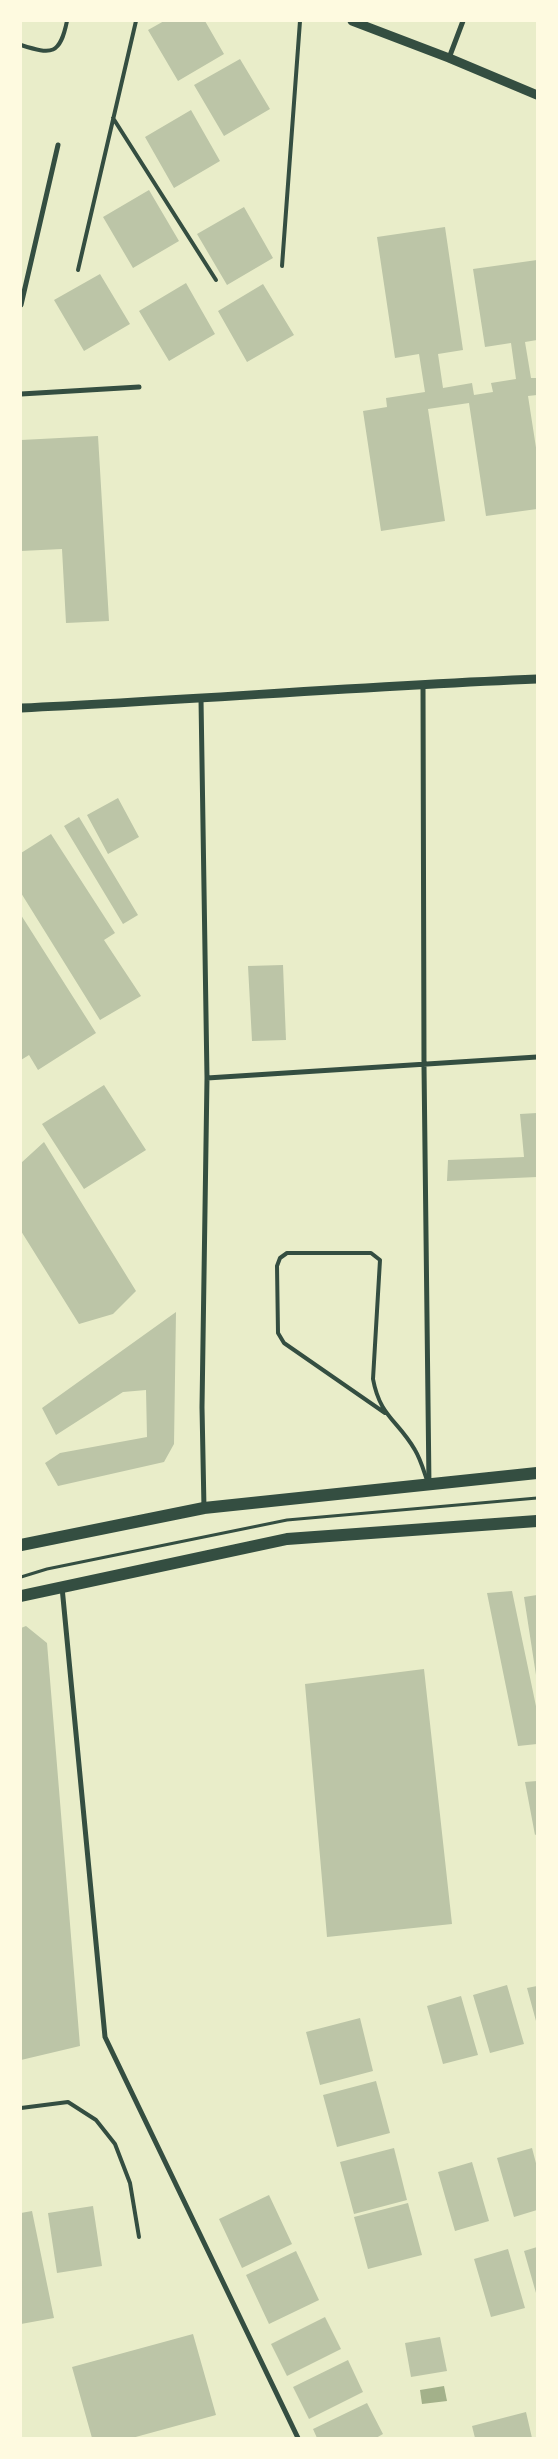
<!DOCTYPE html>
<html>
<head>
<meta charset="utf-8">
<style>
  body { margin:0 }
  #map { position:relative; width:558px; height:2459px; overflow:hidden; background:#e9edc9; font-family:Manrope,sans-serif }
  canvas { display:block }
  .frame { position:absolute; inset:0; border:22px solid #fefae0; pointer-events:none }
</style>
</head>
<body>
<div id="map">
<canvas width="558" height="2459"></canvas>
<div class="frame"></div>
</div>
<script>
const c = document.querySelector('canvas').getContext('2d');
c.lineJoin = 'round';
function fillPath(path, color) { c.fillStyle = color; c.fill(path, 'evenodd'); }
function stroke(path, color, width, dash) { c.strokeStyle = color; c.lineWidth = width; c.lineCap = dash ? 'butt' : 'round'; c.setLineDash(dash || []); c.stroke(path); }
fillPath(new Path2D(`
  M444,2386L447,2401L422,2404L420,2390Z`), '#a3b18a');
fillPath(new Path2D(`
  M164,21H205L224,54L178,81L148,30Z
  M240,59L270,109L224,136L194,85Z
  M191,110L220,161L174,188L145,137Z
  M149,190L179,241L133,268L103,217Z
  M244,207L273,258L227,285L197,234Z
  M445,227L463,350L438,354L443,388L472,383L474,395L493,392L491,383L516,379L511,343L485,347L473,269L537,260V340L525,342L531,378H537V395L528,396L537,454V509L486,516L469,403L428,409L445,521L381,531L363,411L387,407L386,398L425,392L419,354L395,358L377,237Z
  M100,274L130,324L84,351L54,300Z
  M186,283L215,334L169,361L139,311Z
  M263,284L294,335L247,362L218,311Z
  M98,436L109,621L66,623L62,549L21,551V440Z
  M118,798L139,837L108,854L87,815Z
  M79,817L138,915L123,924L64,826Z
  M51,834L115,933L104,940L141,996L100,1020L21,893V853Z
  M21,915L96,1033L38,1070L29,1055L21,1060Z
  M283,965L286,1040L252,1041L248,966Z
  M104,1085L146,1150L84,1189L42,1124Z
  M537,1113V1177L447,1181L448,1160L524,1157L520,1114Z
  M44,1142L136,1291L113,1314L79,1324L21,1231V1163Z
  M176,1312L174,1444L164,1462L58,1486L45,1463L60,1453L147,1437L146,1390L123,1392L56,1435L42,1408Z
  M512,1591L537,1711V1744L518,1746L487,1593Z
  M537,1595V1675H536L524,1597Z
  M26,1626L47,1643L80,2046L21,2060V1628Z
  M424,1669L452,1924L327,1937L305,1684Z
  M537,1781V1834L535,1835L525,1782Z
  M507,1985L524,2044L490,2053L473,1995Z
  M537,1986V2021H536L527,1988Z
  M461,1996L478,2055L443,2064L427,2006Z
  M360,2018L373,2071L320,2085L306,2032Z
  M376,2081L390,2133L337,2147L323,2095Z
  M394,2148L407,2200L354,2214L340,2162Z
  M532,2148L537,2167V2210L514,2217L497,2158Z
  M472,2162L489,2221L455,2231L438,2172Z
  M269,2195L292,2244L242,2268L219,2219Z
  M408,2203L422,2255L368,2269L354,2217Z
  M93,2206L102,2266L57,2273L48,2213Z
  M32,2211L54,2318L21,2324V2213Z
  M537,2247V2293H536L524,2251Z
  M508,2249L525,2308L491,2317L474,2259Z
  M296,2251L319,2300L269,2324L246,2275Z
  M325,2317L341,2349L287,2376L271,2344Z
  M193,2334L216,2415L132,2438H92L72,2367Z
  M440,2337L447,2371L411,2377L405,2343Z
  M348,2360L363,2392L309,2419L293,2387Z
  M367,2403L383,2434L376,2438H317L313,2429Z
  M526,2412L532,2438H475L472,2426Z`), '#bcc5a7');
stroke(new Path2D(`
  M21,1577L47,1569L287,1520L537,1498`), '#344e41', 3);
stroke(new Path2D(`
  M21,45C52,55 60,55 67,21
  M113,118L216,280
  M282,266L300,21
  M78,270L136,21
  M385,1413L284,1343L278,1333L277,1266L280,1258L287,1253H371L380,1260L373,1379C380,1417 398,1420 415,1450C421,1460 424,1472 428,1483
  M21,2108L68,2102L96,2120L115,2144L130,2183L139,2237`), '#344e41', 4);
stroke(new Path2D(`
  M449,58L463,21
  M21,305L58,145
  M21,394L139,387
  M423,684L424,1066L429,1485
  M201,699L207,1078L202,1407L204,1508
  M207,1078L537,1057
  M62,1587L105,2037L298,2438`), '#344e41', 5);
stroke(new Path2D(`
  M352,21L449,58L537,95
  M21,708C193,700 365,686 537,679`), '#344e41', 9);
stroke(new Path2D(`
  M21,1545L204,1508L537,1473
  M21,1596L287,1539L537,1521`), '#344e41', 12);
</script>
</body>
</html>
